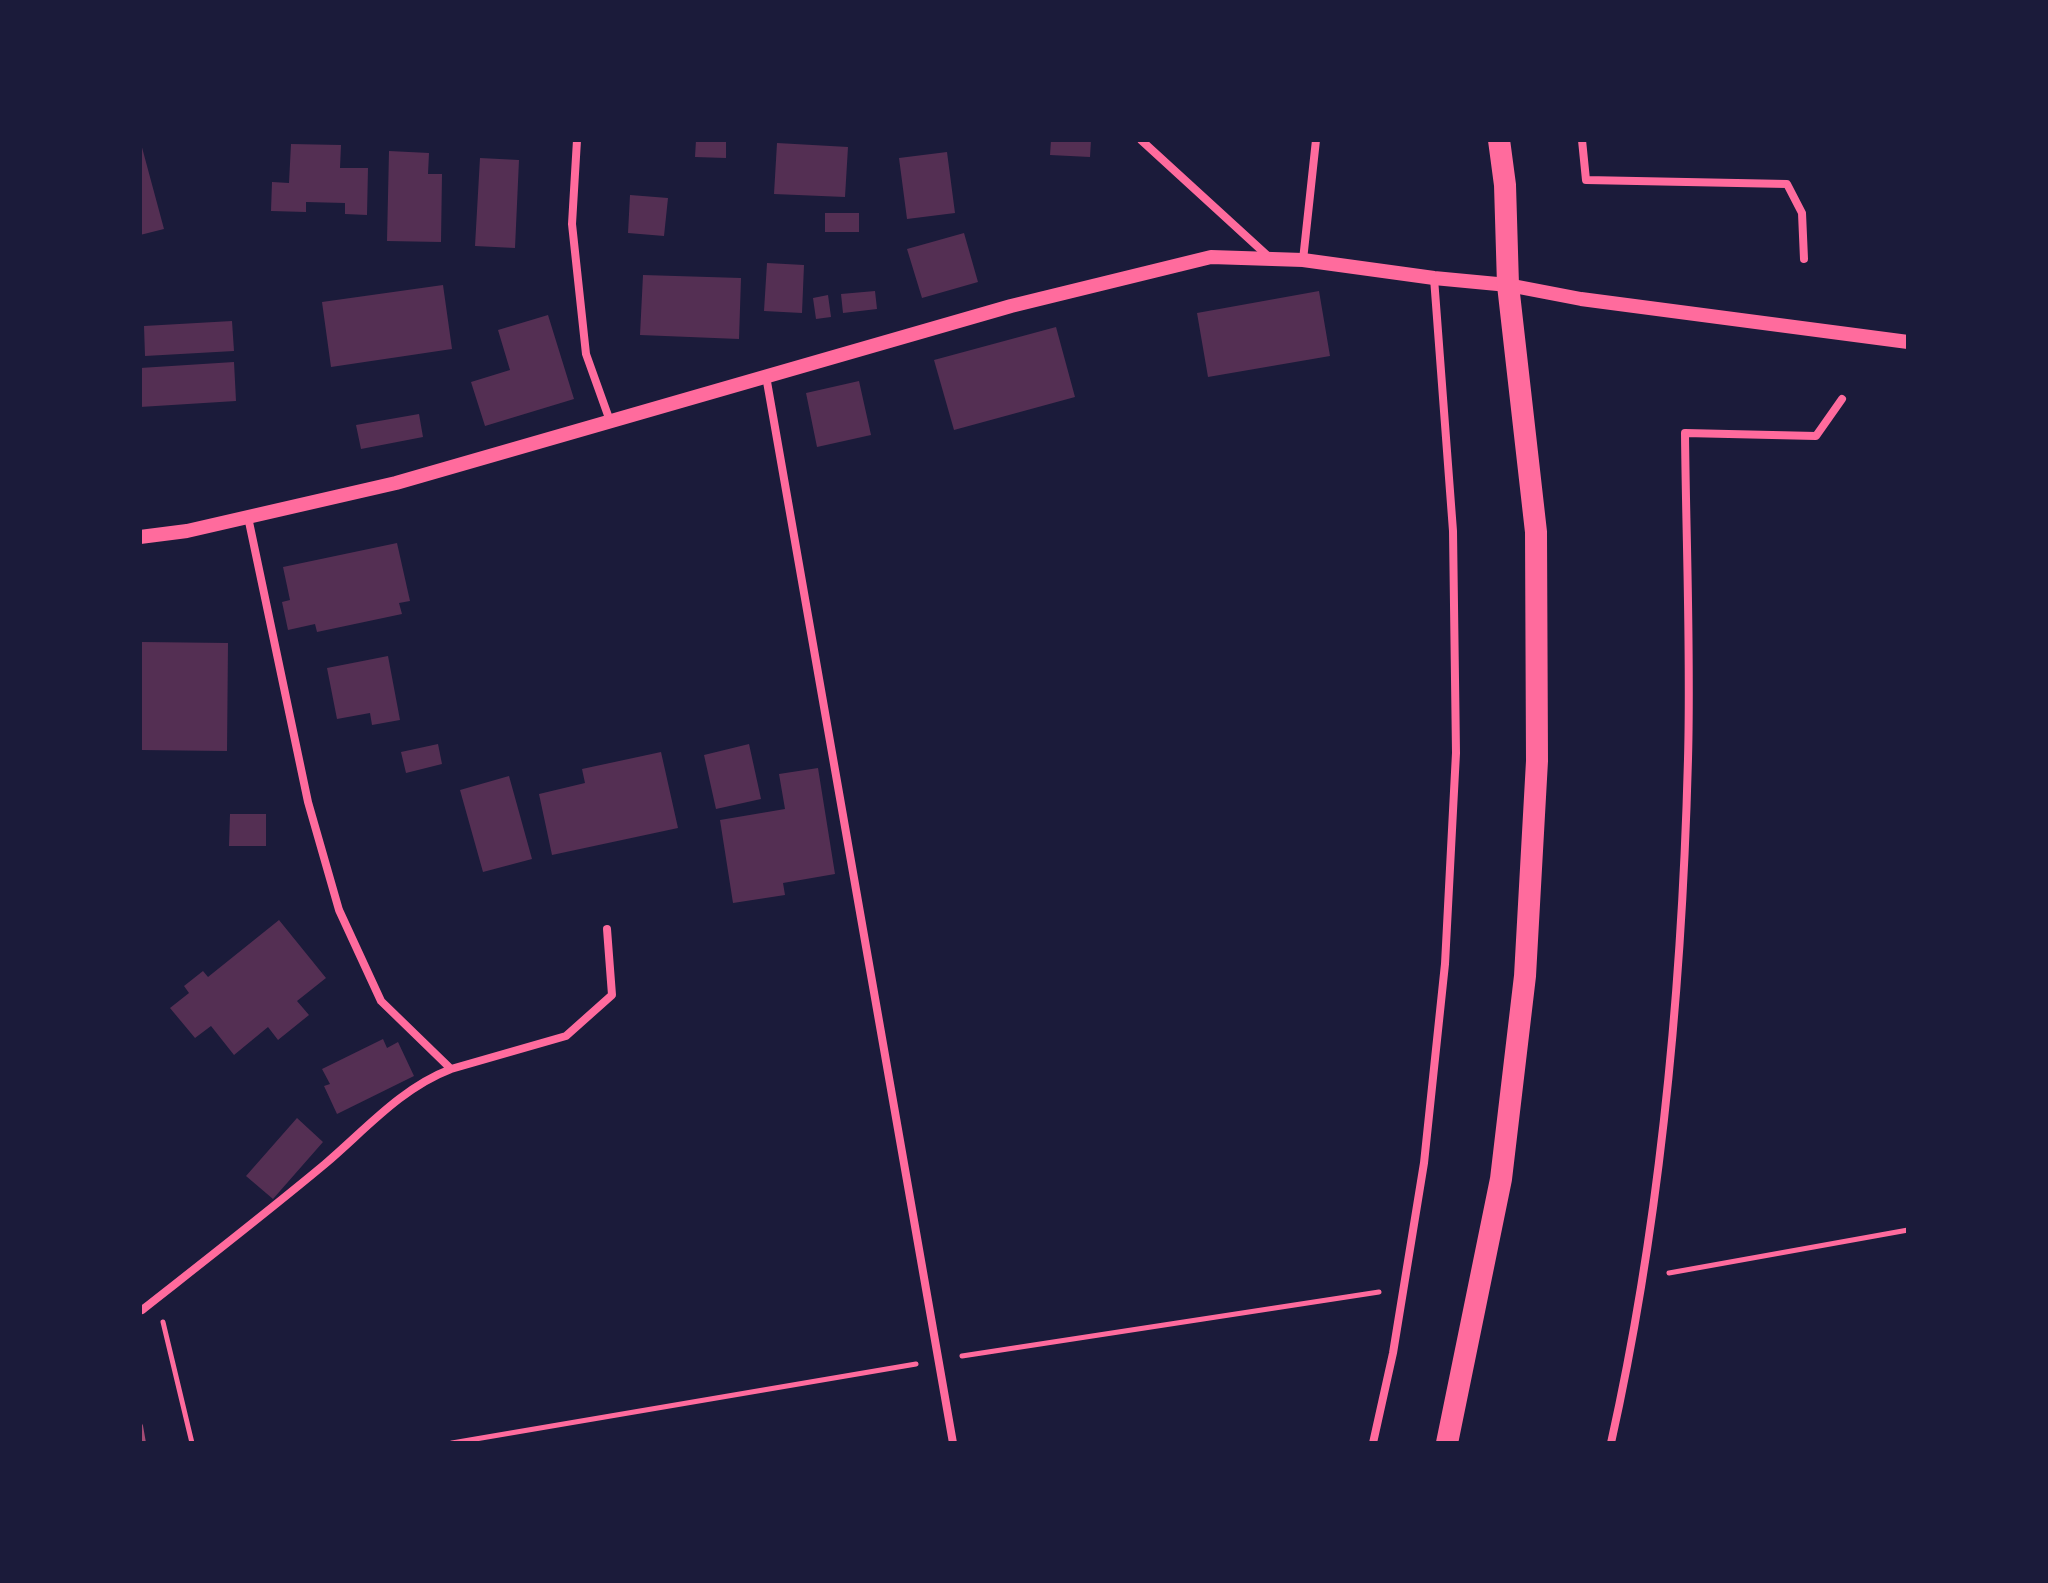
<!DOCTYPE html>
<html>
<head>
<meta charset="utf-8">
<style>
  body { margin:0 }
  #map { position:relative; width:2048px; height:1583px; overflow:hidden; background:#1b1b3a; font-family:"Source Sans 3",sans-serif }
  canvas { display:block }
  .frame { position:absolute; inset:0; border:142px solid #1b1b3a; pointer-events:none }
</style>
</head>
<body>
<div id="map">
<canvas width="2048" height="1583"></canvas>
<div class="frame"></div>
</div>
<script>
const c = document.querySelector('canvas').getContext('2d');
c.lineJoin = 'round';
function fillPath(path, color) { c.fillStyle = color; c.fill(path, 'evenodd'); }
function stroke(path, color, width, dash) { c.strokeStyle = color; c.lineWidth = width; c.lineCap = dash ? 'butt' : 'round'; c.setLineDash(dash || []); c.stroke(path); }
fillPath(new Path2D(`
  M140,140L164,229L140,235Z
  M696,140H726V158L695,157Z
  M1051,140H1091L1090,157L1050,155Z
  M777,143L848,147L845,197L774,194Z
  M291,144L341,145L340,168H368L367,215L345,214V203L306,202V212L271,211L272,182L289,183Z
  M389,151L429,153L428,174H442L441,242L387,241Z
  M947,152L955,213L907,219L899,158Z
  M480,158L519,160L515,248L475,246Z
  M630,195L668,198L664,236L628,233Z
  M825,213H859V232H825Z
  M964,233L978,282L922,298L907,249Z
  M767,263L804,265L802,313L764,311Z
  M643,275L741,278L739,339L640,335Z
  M443,285L452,349L331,367L322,302Z
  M875,291L877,309L843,313L841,294Z
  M1319,291L1330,356L1208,377L1197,313Z
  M828,295L831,317L816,319L813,298Z
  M548,315L574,399L485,426L471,382L510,370L498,330Z
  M232,321L234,351L145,356L144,326Z
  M1056,327L1075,397L954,430L934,360Z
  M234,362L236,401L140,407V368Z
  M859,381L871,435L817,447L806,393Z
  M419,414L423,437L361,449L356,425Z
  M397,543L410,601L399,603L402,614L317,632L315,624L288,630L282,602L290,600L283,567Z
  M142,642L228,643L227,751L141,750Z
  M388,656L400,720L372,725L370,713L337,719L327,668Z
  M438,744L442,764L406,773L401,752Z
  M749,744L761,799L716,809L704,755Z
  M661,752L678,828L552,855L539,794L585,783L582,769Z
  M818,768L835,874L783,883L785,895L733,903L720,820L785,809L779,774Z
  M509,776L532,859L483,872L460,790Z
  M230,814H266V846H229Z
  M279,920L326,978L297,1001L309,1015L278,1040L268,1027L234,1055L211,1026L195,1038L170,1008L189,993L184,986L203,971L208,977Z
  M383,1039L387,1048L398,1042L414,1076L337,1114L324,1086L330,1084L322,1069Z
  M297,1118L323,1142L273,1199L246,1176Z`), '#542f53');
stroke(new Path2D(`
  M1669,1273L1908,1230
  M163,1322L192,1443
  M962,1356L1379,1292
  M452,1443L916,1364`), '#ff6b9d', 5);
stroke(new Path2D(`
  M577,140L572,224L586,354L610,421
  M1141,140L1270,258
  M1582,140L1586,180L1787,184L1802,213L1804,259
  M1303,260L1316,140
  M766,376L953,1443
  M248,517L308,802L339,910L381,1001L451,1069L566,1036L612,995L607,929
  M142,1310C203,1262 265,1214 325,1164C365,1130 401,1088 451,1069
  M1373,1443L1393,1353L1424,1163L1445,964L1456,753L1453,531L1434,278
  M1611,1443C1661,1219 1682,988 1688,759C1691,651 1686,541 1685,433L1816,436L1842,399`), '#ff6b9d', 8);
stroke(new Path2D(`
  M140,537L187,531L396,483L1011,306L1211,257L1303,260L1434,278L1508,285L1581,299L1908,342`), '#ff6b9d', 14);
stroke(new Path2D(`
  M1447,1443L1501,1179L1525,976L1537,761L1536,532L1508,285L1505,185L1499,140`), '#ff6b9d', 22);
stroke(new Path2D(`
  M140,1426L143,1443`), '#a44b75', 6);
</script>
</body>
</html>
